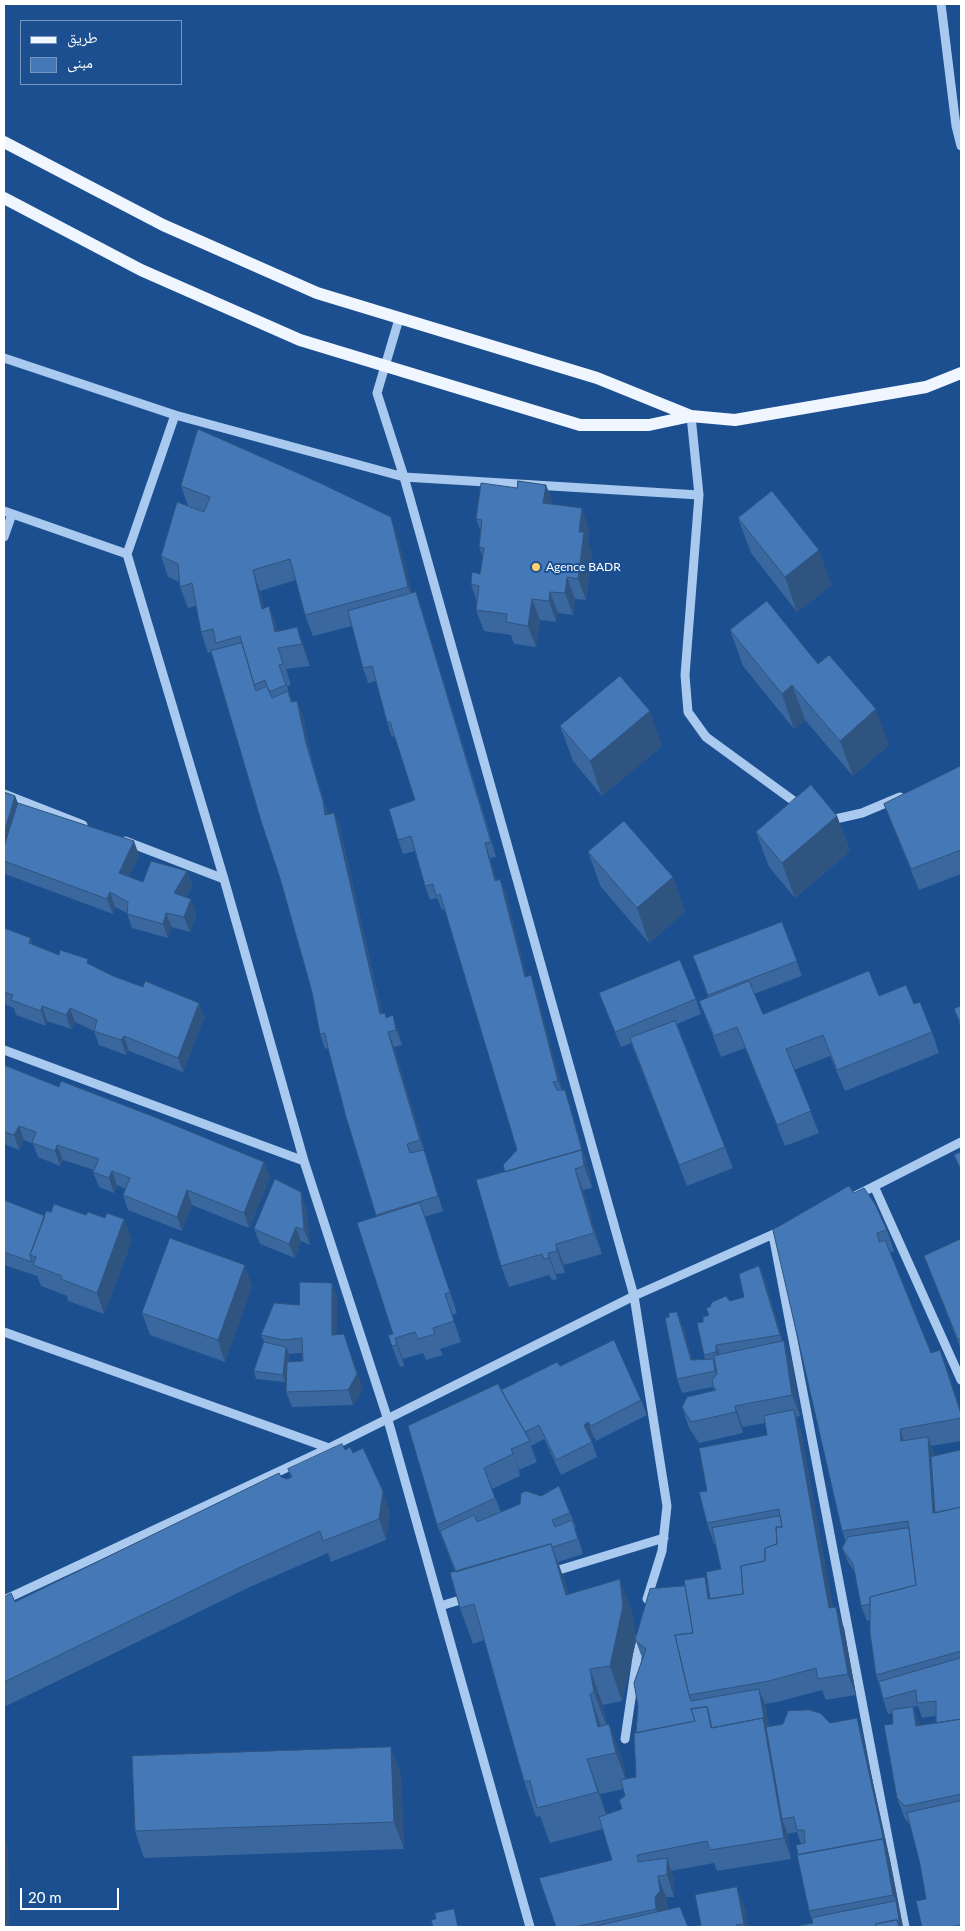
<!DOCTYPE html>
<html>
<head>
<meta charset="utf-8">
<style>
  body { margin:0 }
  #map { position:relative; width:965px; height:1931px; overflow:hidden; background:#1b4f8f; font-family:Lato,"Noto Naskh Arabic",sans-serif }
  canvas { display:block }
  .frame { position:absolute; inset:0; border:5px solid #fff; pointer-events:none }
  .legend { position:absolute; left:20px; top:20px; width:162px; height:65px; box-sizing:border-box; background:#1b4f8f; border:1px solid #7695bc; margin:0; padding:6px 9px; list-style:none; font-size:15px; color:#fff }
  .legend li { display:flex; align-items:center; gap:10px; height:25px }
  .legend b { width:25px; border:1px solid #7695bc }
  .scale { position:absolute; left:20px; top:1888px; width:99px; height:22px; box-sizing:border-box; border:2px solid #fff; border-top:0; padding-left:6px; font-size:15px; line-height:18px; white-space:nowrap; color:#fff; -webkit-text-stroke:4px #1b4f8f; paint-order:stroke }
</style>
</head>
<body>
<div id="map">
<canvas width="965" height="1931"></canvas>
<div class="frame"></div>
<ul class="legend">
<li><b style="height:6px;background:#f0f6ff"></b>طريق</li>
<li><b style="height:14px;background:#4478b7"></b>مبنى</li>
</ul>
<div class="scale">20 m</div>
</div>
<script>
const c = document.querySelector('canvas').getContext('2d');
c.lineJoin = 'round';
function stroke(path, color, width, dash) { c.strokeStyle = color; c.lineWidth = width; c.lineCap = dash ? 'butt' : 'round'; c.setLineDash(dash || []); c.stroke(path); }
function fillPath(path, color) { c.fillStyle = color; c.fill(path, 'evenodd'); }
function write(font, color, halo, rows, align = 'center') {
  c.font = font + ' Lato,sans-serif'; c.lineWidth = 4; c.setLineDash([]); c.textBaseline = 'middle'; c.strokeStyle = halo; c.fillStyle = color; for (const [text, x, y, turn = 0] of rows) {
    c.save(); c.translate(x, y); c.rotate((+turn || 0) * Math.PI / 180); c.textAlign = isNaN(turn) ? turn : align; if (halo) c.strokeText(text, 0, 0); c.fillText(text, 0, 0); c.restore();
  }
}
stroke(new Path2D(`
  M941,4L956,126L961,146
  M399,319L377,393L404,477L634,1296L667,1506L662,1551L647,1599
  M4,358L175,415L404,477L699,495
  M691,416L699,495L685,675L688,712L706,737L802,807
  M4,511L127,554L175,415
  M4,537L12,514
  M127,554L224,879L304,1161L388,1420L530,1927
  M4,794L83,825
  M827,818L831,820L862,813L900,797
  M125,841L224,879
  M4,1050L304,1161
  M874,1186L961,1380
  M855,1196L961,1142
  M773,1235L905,1927
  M4,1332L329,1448
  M549,1573L664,1538
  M4,1600L329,1448L634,1296L785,1229
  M440,1606L467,1598
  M625,1739L640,1637`), '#a9c9ee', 9);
stroke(new Path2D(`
  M4,142L163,225L317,293L597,378L691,416L735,420L926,387L961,373
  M4,198L141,270L300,340L580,425H649L691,416`), '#f0f6ff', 12);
fillPath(new Path2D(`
  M546,485L553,504L589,529L588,542L592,554L586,600L575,599L573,615L558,613L556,622L540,620L536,647L514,644L511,635L484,631L476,610L477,602L471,584L480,574L483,558L479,547L481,532L476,519L517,488Z
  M181,486L398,538L412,593L416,592L421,607L488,828L496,857L490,858L496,880L500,879L506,894L526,976L536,990L562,1090H565L570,1105L589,1172L592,1188L583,1190L602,1254L564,1265L565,1273L556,1274L557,1279L552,1280L549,1275L509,1287L501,1266L505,1172L517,1150L445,909L442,910L437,898L430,900L425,886L415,851L403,854L398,840L415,800L395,736L392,737L387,722L376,681L368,683L363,668L352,626L313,636L305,615L296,580L260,591L264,608L269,606L278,631L297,627L310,666L286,669L291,685L287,686L292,702L297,701L303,716L311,758L328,815L334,813L340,828L382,1014L387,1018L398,1030L402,1045L394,1047L426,1155L443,1211L425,1217L457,1313L452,1315L461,1342L440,1349L443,1355L426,1360L423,1353L403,1359L404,1366L400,1367L392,1346L393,1334L376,1217L346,1117L328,1048L325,1049L320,1034L312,992L280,878L211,652L208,653L201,632L196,606L188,608L180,587V582L168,577L161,556L188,506Z
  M738,518L832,585L797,612L751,553Z
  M730,630L818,664L889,745L853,776L805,720L794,729L743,666Z
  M560,726L662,746L602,796L573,761Z
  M961,766V874L919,890L892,825L884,804Z
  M4,792L15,796L18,803L139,855L129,877L143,882L187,871L192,886L186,897L191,899L196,914L190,932L172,927L168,938L132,928L127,913L115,907L113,914L5,874L4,878Z
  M837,816L850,851L795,898L769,867L756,832Z
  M588,852L673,877L685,912L649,943L601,887Z
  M782,922L802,976L754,994L763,1014L879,996L914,1004L932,1032L939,1053L845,1091L830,1056L794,1070L819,1133L785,1146L745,1048L721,1057L699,1001L708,998L693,956Z
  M4,928L33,945L59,955L90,965L113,976L143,987L199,1003L204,1018L183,1072L129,1051L126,1055L99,1045L94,1031L75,1022L71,1029L47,1021L46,1026L16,1015L14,1008L4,1004Z
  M599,993L696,999L701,1014L677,1024L733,1168L687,1186L631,1043L621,1047Z
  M961,1006V1028L954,1009Z
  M4,1065L59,1087L264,1162L270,1177L249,1228L192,1205L182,1231L128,1210L123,1195L126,1189L117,1185L114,1193L99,1187L93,1172L94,1170L63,1160L60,1166L38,1157L33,1144L24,1140L19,1150L4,1144Z
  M854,1193L887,1230L894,1251L890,1253L931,1353L940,1350L961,1411V1441L931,1446L935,1456L961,1450V1927H922L926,1899L920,1864L910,1825L905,1819L897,1798L892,1713L888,1714L883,1699L876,1675L870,1620L867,1621L861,1606L855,1573L848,1562L842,1548L846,1542L842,1531ZM918,1706L922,1718L936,1716V1723L920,1726L913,1707Z
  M4,1194L6,1201L45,1216L51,1212L86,1215L105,1218L124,1219L132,1240L104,1314L68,1301L67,1296L41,1286L37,1276L4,1265Z
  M306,1207L310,1245L301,1241L295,1258L260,1244L254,1229Z
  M961,1239V1350L924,1256Z
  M759,1266L765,1280L783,1342L784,1341L792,1363L800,1416L796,1417L801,1431L833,1608L844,1628L856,1695L826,1700L822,1690L777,1702L765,1704L769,1727L830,1723L862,1733L890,1860L903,1927L813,1923L809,1911L798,1855L801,1844L797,1832L787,1834V1832L791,1859L717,1871L714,1863L671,1871L674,1879V1897H666L668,1910L688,1927H556L612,1860L603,1829L550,1843L540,1816L536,1817L524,1781L484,1640L473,1644L460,1608L455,1572L437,1525L501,1390L560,1366L641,1400L647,1415L596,1441L594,1437L591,1439L597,1457L561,1475L544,1439L531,1446L537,1462L519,1470L520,1476L492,1489L501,1512L570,1513L576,1527L575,1528L583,1554L558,1562L569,1595L633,1614L635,1639L685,1586L705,1577L708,1586L721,1569L715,1544H714L707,1523V1491L767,1435L765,1423L743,1427V1433L699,1443L689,1428L682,1407L715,1391L713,1387L682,1393L677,1379L683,1326L692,1360L705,1359L704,1355L703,1322L709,1315L730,1301L744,1297ZM636,1641L641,1655L643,1657L637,1733L636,1777L626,1779L622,1759L609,1724L607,1725L603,1705L622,1701ZM624,1789L625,1796L622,1809L606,1814L600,1794Z
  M252,1286L225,1362L150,1335L142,1313Z
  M337,1297V1334L363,1388L353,1405L292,1407L286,1392L287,1371L285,1382L256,1379L254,1371L264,1342L261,1335L299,1305ZM302,1353L303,1361L288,1362L289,1354Z
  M345,1450L353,1453L390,1512L386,1540L331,1562L328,1553L252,1586L4,1707V1597L15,1602L281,1477L287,1479L291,1477L288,1469Z
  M401,1774L404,1849L144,1858L135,1831Z
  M745,1908L748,1927H690L701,1925Z`), '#3a679d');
fillPath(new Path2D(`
  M546,485L554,506L543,503Z
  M582,508L589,529L588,542L592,554L586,600L578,579L579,532Z
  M391,517L398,538L416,608L408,587Z
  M819,550L832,585L797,612L785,577Z
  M253,570L260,591L270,630L262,609Z
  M567,577L575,599L573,615L565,593Z
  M416,592L421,607L496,857L491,842Z
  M550,592L558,613L556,622L549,601Z
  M532,599L540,620L536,647L528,626Z
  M269,606L277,628L281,648L275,632Z
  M297,627L305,648L310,666L302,644Z
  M792,685L805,720L794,729L782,694Z
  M297,701L303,716L311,758L328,816L325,815L306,743Z
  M876,709L889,745L853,776L840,741Z
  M650,711L662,746L602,796L590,761Z
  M15,796L23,818L4,861V833Z
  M334,813L340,828L385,1029L380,1014Z
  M837,816L850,851L795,898L782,863Z
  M134,841L139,855L124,888L119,873Z
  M485,843L490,858L500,896L495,881Z
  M187,871L192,886L180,908L174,893Z
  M673,877L685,912L649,943L637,908Z
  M500,879L506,894L530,992L525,977Z
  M110,892L115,907L113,914L107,899Z
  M191,899L196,914L190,932L184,917Z
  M166,913L172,927L168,938L163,924Z
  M31,938L36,953L29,943Z
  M531,975L536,990L564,1095L558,1081Z
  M199,1003L204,1018L183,1072L178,1058Z
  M42,1006L47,1021L46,1026L41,1011Z
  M70,1008L75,1022L71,1029L66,1015Z
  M393,1015L398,1030L402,1045L396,1030Z
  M388,1032L394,1047L426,1155L420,1140Z
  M124,1036L129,1051L126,1055L121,1040Z
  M565,1090L570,1105L589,1172L584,1157Z
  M19,1126L24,1140L19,1150L14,1135Z
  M57,1145L63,1160L60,1166L55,1151Z
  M424,1150L429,1164L443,1211L438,1196Z
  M582,1150L589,1172L592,1188L584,1166Z
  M264,1162L270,1177L249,1228L244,1213Z
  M575,1169L583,1190L602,1254L594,1233Z
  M112,1171L117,1185L114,1193L109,1178Z
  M187,1190L192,1205L182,1231L177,1217Z
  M301,1192L306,1207L310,1245L304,1230Z
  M420,1203L428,1224L457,1313L450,1292Z
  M124,1219L132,1240L104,1314L97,1293Z
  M296,1227L301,1241L295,1258L289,1244Z
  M556,1244L564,1265L565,1273L557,1251Z
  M548,1253L556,1274L557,1279L549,1258Z
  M245,1265L252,1286L225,1362L218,1340Z
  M759,1266L765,1280L785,1349L780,1335Z
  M332,1283L337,1297V1349L332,1335Z
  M677,1312L683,1326L697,1375L691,1360Z
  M344,1334L363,1388L353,1405L348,1390Z
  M395,1338L403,1359L404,1366L397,1345Z
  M784,1341L792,1363L800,1416L792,1395Z
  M716,1345L721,1359V1367L716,1352Z
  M286,1347L289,1354L285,1382L283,1375Z
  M940,1350L948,1371L961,1411V1414Z
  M713,1359L718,1374L720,1386L715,1371Z
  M735,1406L743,1427V1433L736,1412Z
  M794,1410L801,1431L837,1629L829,1608Z
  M588,1422L594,1437L589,1440L584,1425Z
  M900,1429L907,1450L901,1441Z
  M928,1437L936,1458L935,1520L933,1513Z
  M511,1449L519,1470L520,1476L513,1454Z
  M383,1491L390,1512L386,1540L379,1519Z
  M551,1544L564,1579L579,1630L566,1595Z
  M705,1577L713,1599H708Z
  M620,1579L633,1614L636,1641L622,1701L610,1666Z
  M836,1607L844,1628L856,1695L848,1674Z
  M590,1669L603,1705L607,1728L594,1692Z
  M759,1689L765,1704L784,1818L782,1819L787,1832L791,1859L784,1838L763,1718Z
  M590,1694L602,1729L598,1727Z
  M913,1707L921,1728L916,1726Z
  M857,1718L862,1733L890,1860L903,1927H899L896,1901L893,1895Z
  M609,1724L622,1759L629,1789L616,1753Z
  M391,1747L401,1774L404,1849L394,1822Z
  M587,1759L600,1794L611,1827L598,1792Z
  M4,1834L8,1846L10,1927H4Z
  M667,1858L674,1879V1897L667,1875Z
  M658,1876L666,1897L668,1913L663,1927L656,1909L655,1897Z
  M737,1887L745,1908L748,1927H745L744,1924Z`), '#305480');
const building = new Path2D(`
  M198,429L318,482L391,517L408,587L305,615L290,559L253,570L262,609L269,606L275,632L297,627L302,644L278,648L283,664L279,665L286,685L269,692L265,680L254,685L240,636L216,643L213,629L201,632L192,583L180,587L178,564L161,556L177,502L204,512L210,497L181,486Z
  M518,481L546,485L543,503L582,508L579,532H584L578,579L567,577L565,593L550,592L549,601L532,599L528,626L506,622L507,614L476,610L479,586L471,584L472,572L480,574L484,548L479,547L482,520L476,519L481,483L517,488Z
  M772,491L819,550L785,577L738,518Z
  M416,592L491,842L485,843L495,881L500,879L525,977L531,975L558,1081L553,1082L557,1090H565L584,1157L582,1150L505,1172L503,1165L517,1150L440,894L436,896L433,884L425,886L411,836L398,840L389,809L415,800L390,722H387L372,666L363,668L348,611Z
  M767,601L818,664L829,655L876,709L840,741L792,685L782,694L730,630Z
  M242,643L256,691L267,686L272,698L288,691L291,702L297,701L306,743L323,801L325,815L334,813L380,1014L385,1013L386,1018L393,1015L396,1030L388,1032L420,1140L407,1144L410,1153L424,1150L438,1196L376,1215L346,1117L328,1048L325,1033L320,1034L312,992L280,878L261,821L211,651Z
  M620,676L650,711L590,761L560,726Z
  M961,766V837L960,838L961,840V850L911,869L884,804Z
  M811,785L837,816L782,863L756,832Z
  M4,792L15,796L4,833Z
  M18,803L134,841L119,873L143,882L151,861L187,871L174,893L191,899L184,917L166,913L163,924L127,914L128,902L110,892L107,899L4,861V847Z
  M624,821L673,877L637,908L588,852Z
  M782,922L797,961L708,995L693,956Z
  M4,928L31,938L29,943L59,955L60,950L88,959L87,963L113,976L143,987L145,981L199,1003L178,1058L124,1036L121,1040L94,1031L97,1020L70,1008L66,1015L42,1006L41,1011L11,1000L13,995L4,992Z
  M680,960L696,999L615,1032L599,993Z
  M869,971L879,996L906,985L914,1004L920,1002L932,1032L837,1070L823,1035L786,1049L811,1111L777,1125L737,1027L714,1036L699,1001L749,981L763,1014Z
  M961,1006V1024L954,1009Z
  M675,1021L725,1147L679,1165L630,1038Z
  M4,1065L59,1087L61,1081L152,1116L264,1162L244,1213L187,1190L177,1217L123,1195L130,1178L112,1171L109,1178L93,1172L99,1159L57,1145L55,1151L32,1143L36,1132L19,1126L14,1135L4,1132Z
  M582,1150L584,1166L575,1169L594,1233L556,1244L557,1251L548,1253L549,1258L544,1259L542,1254L501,1266L476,1180Z
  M961,1152V1170L954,1155Z
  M275,1179L301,1192L304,1230L296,1227L289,1244L254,1229Z
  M849,1186L854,1193L864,1188L875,1204L887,1230L877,1233L879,1242L885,1240L931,1353L940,1350L961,1414V1418L900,1429L901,1441L928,1437L933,1513L961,1507V1651L876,1675L870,1633V1597L916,1585L908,1521L842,1531L773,1230Z
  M4,1200L45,1216L30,1255L32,1262L4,1252Z
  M420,1203L450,1292L445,1294L454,1321L433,1328L435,1334L418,1339L415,1332L395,1338L397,1345L392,1346L388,1335L393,1334L357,1223Z
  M54,1204L86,1215L88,1212L105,1218L107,1213L124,1219L97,1293L61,1279L62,1276L33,1265L36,1257L30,1255L46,1211L51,1212Z
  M170,1238L245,1265L218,1340L142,1313Z
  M961,1239V1338L958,1340L924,1256Z
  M759,1266L780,1335L716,1345V1352L704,1355L697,1323L703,1322V1317L709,1315L706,1308L710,1307L712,1302L726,1296L730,1301L744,1297L739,1274Z
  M300,1282L332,1283V1335L344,1334L357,1374L348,1390L286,1392L287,1362L303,1361L302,1338L284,1340L261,1335L274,1303L299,1305Z
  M677,1312L691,1360L713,1359L715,1371L677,1379L665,1318L669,1317V1313Z
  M614,1340L641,1400L591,1426L588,1422L584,1425L592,1442L556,1460L539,1425L525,1432L501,1390L557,1362L560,1366Z
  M784,1341L792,1395L735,1406L736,1412L691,1422L682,1407L687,1397L716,1390L713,1386L712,1380L717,1374L714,1356Z
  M264,1342L286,1347L283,1375L254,1371Z
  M498,1384L530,1441L511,1449L513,1454L484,1468L495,1498L437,1525L408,1426Z
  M794,1410L829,1608L836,1607L848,1674L818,1679L816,1668L769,1681L689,1695L675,1635L693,1633L684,1580L705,1577L708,1599L743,1594L741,1566L765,1561V1548L777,1544L776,1527H782L779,1509L707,1523L699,1492L707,1491L699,1448L767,1435L764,1416Z
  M342,1444L345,1450L350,1447L353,1453L363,1448L383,1491L379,1519L323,1541L320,1531L245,1565L4,1682V1597L11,1593L15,1602L279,1473L281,1477L287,1479L292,1477L288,1469Z
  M961,1450V1507L935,1513L931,1457Z
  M559,1486L570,1513L552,1520L555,1527L572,1520L578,1539L552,1547L551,1544L456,1572L440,1531L474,1515L477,1522L520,1504L521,1493L526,1491L541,1496Z
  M780,1516L782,1527H776L777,1544L765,1548V1561L741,1566L743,1594L710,1599L706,1572L721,1569L712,1528Z
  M909,1528L916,1585L870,1597V1604L861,1606L853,1564L842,1548L848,1537Z
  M551,1544L566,1595L620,1579L623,1606L610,1666L590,1669L594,1692L590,1694L598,1727L609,1724L616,1753L587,1759L598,1792L537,1808L530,1781H524L474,1604L460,1608L450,1573Z
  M685,1586L693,1633L675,1635L689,1695L691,1701L759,1689L765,1724L763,1718L712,1728L709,1714L707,1707L691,1709L695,1721L636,1733L638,1706L634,1683L646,1649L635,1640L650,1589Z
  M961,1658V1719L936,1723V1701L917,1703L916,1690L883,1699L879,1682Z
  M707,1707L711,1728L763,1718L784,1838L710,1850L707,1841L637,1855L638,1862L667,1858V1875L658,1876L660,1891L655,1897L656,1909L574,1927H556L539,1878L612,1860L599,1817L622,1809L619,1800L625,1796L621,1780L636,1777L634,1733L695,1721L691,1709Z
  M913,1707L916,1726L961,1719V1794L905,1806L897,1798L884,1725L893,1724L892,1710Z
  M809,1710L820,1713L830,1723L857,1718L885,1846L883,1839L798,1855L796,1845L805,1843L804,1830H797L794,1817L782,1819L766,1727L783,1724L788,1711Z
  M391,1747L394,1822L135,1831L132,1756Z
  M961,1801V1925L949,1927H922L916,1901L926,1899L920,1864L907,1813Z
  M883,1839L893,1895L809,1911L797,1855Z
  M737,1887L744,1924L736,1925V1927H690L701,1925L695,1895Z
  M896,1901L900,1926L897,1920L876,1924V1927H797V1926L813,1923L812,1918Z
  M680,1907L688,1927H592Z
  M454,1909L458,1927H433L431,1920L436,1919L435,1913Z
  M897,1920L899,1927H876V1924Z`);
fillPath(building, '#4478b7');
stroke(building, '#305480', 1);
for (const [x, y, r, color] of [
  [536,567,5,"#ffd166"]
]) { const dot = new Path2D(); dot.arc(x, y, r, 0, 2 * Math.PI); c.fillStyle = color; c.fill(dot); stroke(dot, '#1b4f8f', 2); }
write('12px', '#fff', '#1b4f8f', [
  ["Agence BADR",546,567]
], 'left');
</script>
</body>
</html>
